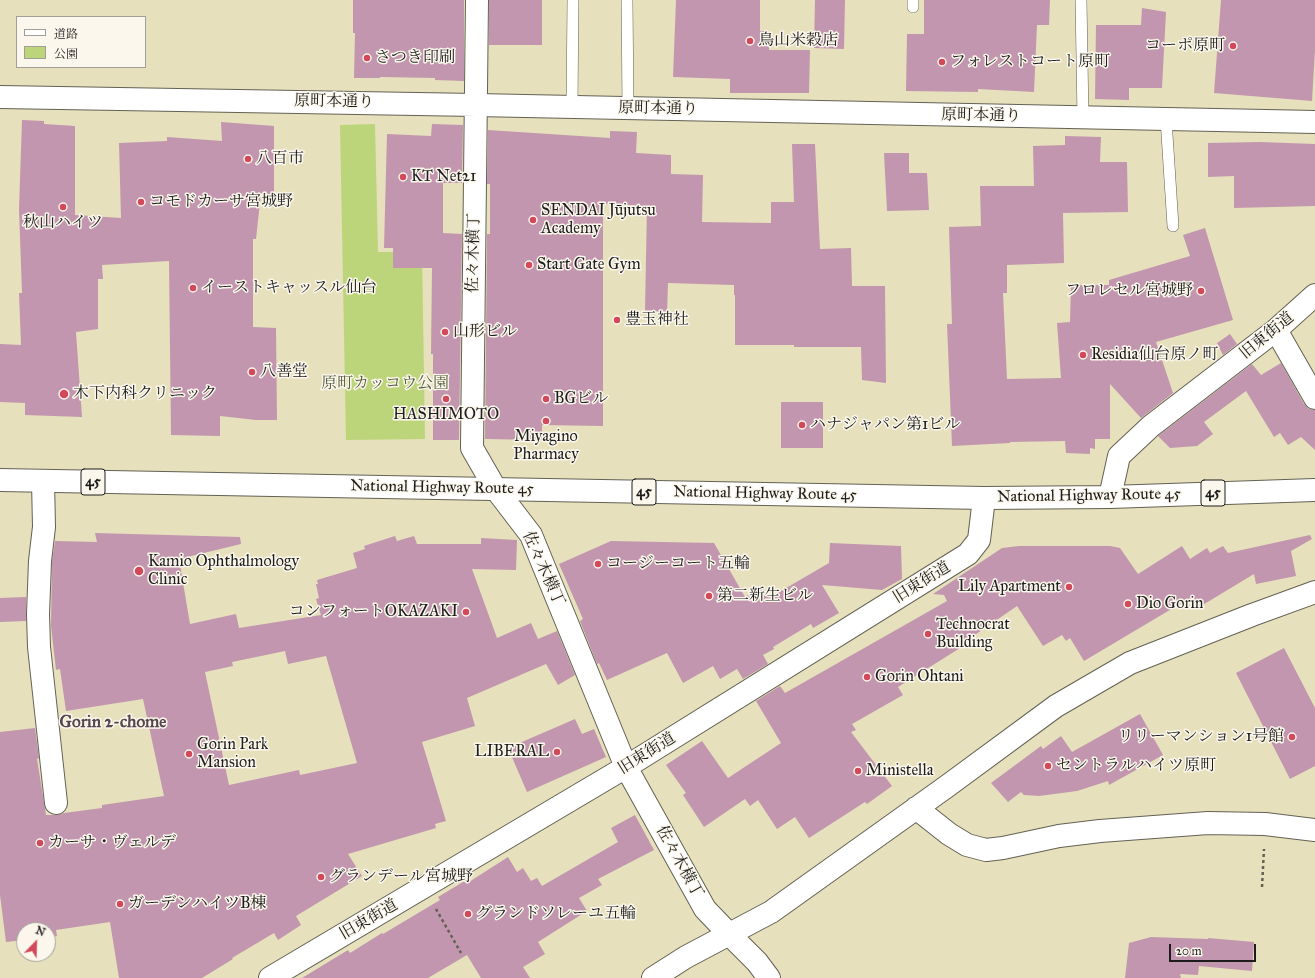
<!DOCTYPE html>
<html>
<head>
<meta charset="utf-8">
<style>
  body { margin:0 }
  #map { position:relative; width:1315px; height:978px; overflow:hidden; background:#e6e0bc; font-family:"IM FELL Great Primer","Noto Serif JP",serif }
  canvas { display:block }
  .legend { position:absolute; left:16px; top:16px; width:130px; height:52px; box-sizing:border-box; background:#fbf7ec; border:1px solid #a29f99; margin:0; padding:5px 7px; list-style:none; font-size:12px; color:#1c1c1c }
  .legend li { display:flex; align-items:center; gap:8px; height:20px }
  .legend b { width:20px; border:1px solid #a29f99 }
  .north { position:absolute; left:16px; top:922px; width:40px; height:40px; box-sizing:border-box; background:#fbf7ec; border:1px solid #a29f99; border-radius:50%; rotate:23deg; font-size:11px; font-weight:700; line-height:16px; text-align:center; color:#1c1c1c }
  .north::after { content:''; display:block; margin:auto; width:14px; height:18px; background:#d1495b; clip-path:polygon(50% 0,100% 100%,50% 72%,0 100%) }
  .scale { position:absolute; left:1169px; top:944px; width:87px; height:18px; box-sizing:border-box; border:2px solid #1c1c1c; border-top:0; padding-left:5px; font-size:12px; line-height:14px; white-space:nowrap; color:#1c1c1c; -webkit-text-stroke:3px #fbf7ec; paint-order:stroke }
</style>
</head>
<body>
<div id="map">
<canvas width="1315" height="978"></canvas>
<ul class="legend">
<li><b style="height:5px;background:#fff"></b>道路</li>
<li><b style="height:11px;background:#bdd57a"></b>公園</li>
</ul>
<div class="north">N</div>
<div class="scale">20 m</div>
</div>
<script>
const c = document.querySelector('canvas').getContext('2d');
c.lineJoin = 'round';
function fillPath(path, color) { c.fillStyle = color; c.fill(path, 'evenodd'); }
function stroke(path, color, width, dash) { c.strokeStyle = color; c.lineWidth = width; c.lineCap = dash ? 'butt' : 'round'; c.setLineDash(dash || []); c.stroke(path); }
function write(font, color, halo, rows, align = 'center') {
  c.font = font + ' "IM FELL Great Primer","Noto Serif JP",serif'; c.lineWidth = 3; c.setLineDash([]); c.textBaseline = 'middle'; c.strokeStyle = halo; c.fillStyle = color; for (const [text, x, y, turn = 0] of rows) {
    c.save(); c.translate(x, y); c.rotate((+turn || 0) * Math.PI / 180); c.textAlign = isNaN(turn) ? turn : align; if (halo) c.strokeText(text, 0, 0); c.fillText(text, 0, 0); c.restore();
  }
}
fillPath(new Path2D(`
  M375,124L378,252H422L425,439L346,440L340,125Z`), '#bdd57a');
fillPath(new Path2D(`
  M353,0H464V81L435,80V78L380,77V78H354L355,33H353Z
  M489,0H542V45H489Z
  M676,0H760V31H769V50H810L809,93H730V79L673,77Z
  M815,0H845L844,49L814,48Z
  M924,0H1050L1049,25H1037L1034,92L978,89V92L906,91L907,34H924Z
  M1221,0H1315V50L1312,101L1214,93Z
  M1142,8L1166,12L1162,88H1129V100L1095,99L1096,25H1141Z
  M22,120L44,121V124L75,126V215L121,218L119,143L167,141V137L222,141L221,122L274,126V195L261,193L256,239H253V327L276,328L277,420H256L220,416V436L171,435L169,261L102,265L103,279H98V329L76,332L82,417L25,415V403L0,402V344L21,345L19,293H22L19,209Z
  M432,124L463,125L462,183H443V233L462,234L459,440H433V354H431L432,268H393V248H384L387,134L431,136Z
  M488,130L610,138V131L637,132L636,153L671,155V174L703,175L702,222L771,223V202H794L792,144H815L820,249L851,248L852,286H885L886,383L862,380L861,347H794V345H735V295H734V285L668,283L667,312L645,311L647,206L603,204V426L542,425V440L485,439L487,234H490V184H487Z
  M1065,136L1101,137L1100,162H1127L1128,212L1063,213L1064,263L1007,265V293H1003L1007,379L1061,378L1057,323L1070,322L1071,285H1109V280L1190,256L1183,235L1205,228L1233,320L1156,342L1173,393L1141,418L1110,384V439H1095V449L1090,448V454L1066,453L1065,441L1010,442V443L952,446L947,324H952L949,227L981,226L980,186H1034L1033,146L1065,145Z
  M1260,142L1315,144V206L1234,208V176L1208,177V143Z
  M884,153H909V173H927L929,210L887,211Z
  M1230,334L1237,344L1223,355L1217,343Z
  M1281,363L1304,404L1309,409L1315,410V450L1301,437L1288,445L1280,433L1274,437L1246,391L1204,422L1213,434L1197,446L1170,448L1158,436L1252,364L1261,375Z
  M781,402H823V448H781Z
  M95,533L240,537L241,544L179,559L190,624L236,614L239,628L321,615L316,599L319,598L316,584H318L317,580L357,568L353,553L365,549L364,546L395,536L397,541L414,536L417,544H481V538L517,540L516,570L472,569L497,638L531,623L538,639L557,631L575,675L558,685L546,664L467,698L475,726L422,742L446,821L435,824L436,828L348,854L362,876L296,916L301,925L278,940L274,933L232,958L233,959L202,978H119L110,922L56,930L57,936L48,937V930H24V940L6,942L0,895V732L35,728L39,758L37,759L46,815H58L64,813L102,808V805L164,796L143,699L66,711L60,669L56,670L51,626L52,562L55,541L97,542ZM285,651L288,664L326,656L357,763L300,775L299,770L229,785L205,672L233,666L232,662Z
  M1310,535L1312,539L1291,551L1296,576L1256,584L1254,574L1196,609L1190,598L1084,661L1070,638L1066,641L1062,635L1043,646L1017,606L966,641L968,643L898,687L903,695L852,724L856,730L851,732L892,786L867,804L865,802L809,838L795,817L777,829L758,800L750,806L745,799L704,827L683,795L686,793L666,765L702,741L728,778L781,743L756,701L780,686L785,693L947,601L944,595L933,594L1002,548L1019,546H1110L1120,548L1138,574L1182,546L1190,559L1207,548L1210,553L1223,546L1228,553Z
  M611,541L714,543L745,597L762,586L769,598L829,563L830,543L901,546L902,579L882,590L822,585L839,613L813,628L811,624L773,647L774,649L763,655L768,664L743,679L737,669L720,679L713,666L683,683L667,653L607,680L599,663L597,664L580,621L583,619L559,564Z
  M26,597V621L0,622V598Z
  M1284,648L1315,708V766L1290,779L1236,673Z
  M1140,714L1163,755L1109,785L1108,781L1077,791L1039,796L1024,795L1021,792L1008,802L991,783L1041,746L1043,749L1061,736L1072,752Z
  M575,719L582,734L594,729L606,757L527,792L508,748Z
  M635,815L654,850L598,879L602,885L579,898L587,911L538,942L545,954L523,967L530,978H481L467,955L428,978H302L348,950L350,953L382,933L383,934L440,900L438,897L468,879L469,882L508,857L517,872L523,868L531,881L537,878L542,886L618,842L611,828Z
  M1151,937L1208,939V938L1254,942L1252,971L1199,966L1198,975L1180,974L1181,978H1125L1129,943Z`), '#c296ae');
const lane = new Path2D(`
  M627,0L628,108
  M1081,0L1083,118
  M913,7V0
  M572,107L573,0
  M1166,119L1173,226`);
const street = new Path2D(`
  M477,0L472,448L495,488L531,535L626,767L705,909L729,934
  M0,97L476,105L1315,122
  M1276,330L1315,398
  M43,481L44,527L40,561L38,614L39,647L56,803
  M1110,497L1119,456L1151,426L1276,330L1315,295
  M270,978L626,767L968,554L979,540L984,498`);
const secondary = new Path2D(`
  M916,808L949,834L967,845L986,850L1003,848L1059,836L1100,831L1208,823L1265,824L1315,830
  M729,934L757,962L769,978
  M653,978L686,957L771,912L946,787L1056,706L1130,663L1252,615L1315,592`);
const highway = new Path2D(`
  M0,480L984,498L1110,497L1315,490`);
stroke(lane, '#636154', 12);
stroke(street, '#636154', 24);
stroke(secondary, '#636154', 24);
stroke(highway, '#636154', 24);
stroke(new Path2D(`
  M1262,887L1264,849
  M436,909L461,953`), '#636154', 2.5, [3, 3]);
stroke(lane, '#fff', 11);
stroke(street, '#fff', 22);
stroke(secondary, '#fff', 22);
stroke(highway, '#fff', 22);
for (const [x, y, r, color] of [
  [750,41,4,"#d1495b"],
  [1233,46,4,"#d1495b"],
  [367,58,4,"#d1495b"],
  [942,62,4,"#d1495b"],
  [248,159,4,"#d1495b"],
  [403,177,4,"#d1495b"],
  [141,202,4,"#d1495b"],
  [63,207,4,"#d1495b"],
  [533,220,4,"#d1495b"],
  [529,265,4,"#d1495b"],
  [193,288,4,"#d1495b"],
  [1201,291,4,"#d1495b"],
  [617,320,4,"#d1495b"],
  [445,332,4,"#d1495b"],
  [1083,355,4,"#d1495b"],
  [252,372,4,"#d1495b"],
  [64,394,5,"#d1495b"],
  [446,399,4,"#d1495b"],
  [546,399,4,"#d1495b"],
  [546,421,4,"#d1495b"],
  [802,425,4,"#d1495b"],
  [598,564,4,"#d1495b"],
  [139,571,5,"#d1495b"],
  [1069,587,4,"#d1495b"],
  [709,596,4,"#d1495b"],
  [1128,604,4,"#d1495b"],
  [466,612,4,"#d1495b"],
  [928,634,4,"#d1495b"],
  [867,677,4,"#d1495b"],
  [1292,737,4,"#d1495b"],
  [557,752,4,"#d1495b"],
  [189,754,4,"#d1495b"],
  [1048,766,4,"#d1495b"],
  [858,771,4,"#d1495b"],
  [40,843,4,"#d1495b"],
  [321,877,4,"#d1495b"],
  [120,904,4,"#d1495b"],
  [468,914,4,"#d1495b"]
]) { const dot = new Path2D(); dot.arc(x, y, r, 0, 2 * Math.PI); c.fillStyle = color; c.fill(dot); stroke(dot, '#fbf7ec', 1.5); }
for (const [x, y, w] of [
  [93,482,24],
  [644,492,24],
  [1213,493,24]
]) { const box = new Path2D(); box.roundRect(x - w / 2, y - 13, w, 26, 3); c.fillStyle = '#fbf7ec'; c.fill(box); stroke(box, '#1c1c1c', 1); }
write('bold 15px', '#1c1c1c', null, [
  ["45",93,482],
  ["45",644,492],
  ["45",1213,493]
]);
write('16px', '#1c1c1c', '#fbf7ec', [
  ["鳥山米穀店",758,41],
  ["コーポ原町",1225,46,"right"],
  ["さつき印刷",375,58],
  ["フォレストコート原町",950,62],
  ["八百市",256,159],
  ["KT Net21",411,177],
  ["コモドカーサ宮城野",149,202],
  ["SENDAI Jūjutsu",541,211],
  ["Academy",541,229],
  ["秋山ハイツ",63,223,"center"],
  ["Start Gate Gym",537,265],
  ["イーストキャッスル仙台",201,288],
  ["フロレセル宮城野",1193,291,"right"],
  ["豊玉神社",625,320],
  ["山形ビル",453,332],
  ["Residia仙台原ノ町",1091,355],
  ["八善堂",260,372],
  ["木下内科クリニック",73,394],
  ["BGビル",554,399],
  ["HASHIMOTO",446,415,"center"],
  ["ハナジャパン第1ビル",810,425],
  ["Miyagino",546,437,"center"],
  ["Pharmacy",546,455,"center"],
  ["Kamio Ophthalmology",148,562],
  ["Clinic",148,580],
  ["コージーコート五輪",606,564],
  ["Lily Apartment",1061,587,"right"],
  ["第二新生ビル",717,596],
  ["Dio Gorin",1136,604],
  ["コンフォートOKAZAKI",458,612,"right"],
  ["Technocrat",936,625],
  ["Building",936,643],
  ["Gorin Ohtani",875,677],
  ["リリーマンション1号館",1284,737,"right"],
  ["Gorin Park",197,745],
  ["Mansion",197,763],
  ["LIBERAL",549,752,"right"],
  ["セントラルハイツ原町",1056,766],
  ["Ministella",866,771],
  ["カーサ・ヴェルデ",48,843],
  ["グランデール宮城野",329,877],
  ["ガーデンハイツB棟",128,904],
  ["グランドソレーユ五輪",476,914]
], 'left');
write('16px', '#1c1c1c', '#fbf7ec', [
  ["原町本通り",334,102,1],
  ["原町本通り",658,109,1],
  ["原町本通り",981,116,1],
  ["佐々木横丁",474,253,-89],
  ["旧東街道",1267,336,-39],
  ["National Highway Route 45",442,488,1],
  ["National Highway Route 45",765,494,1],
  ["National Highway Route 45",1089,496,-1],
  ["佐々木横丁",543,569,66],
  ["旧東街道",922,583,-32],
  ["旧東街道",647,754,-32],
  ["佐々木横丁",679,862,61],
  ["旧東街道",369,920,-30]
]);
write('16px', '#545d3d', '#fbf7ec', [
  ["原町カッコウ公園",385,384]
]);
write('bold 17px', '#56474f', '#fbf7ec', [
  ["Gorin 2-chome",113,723]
]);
</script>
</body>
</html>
